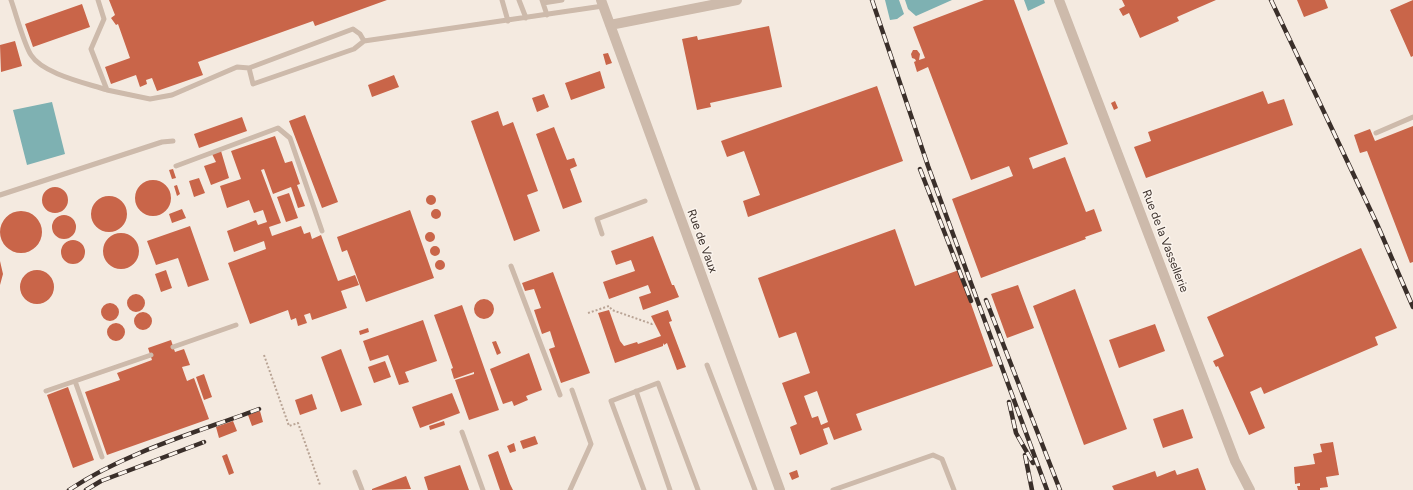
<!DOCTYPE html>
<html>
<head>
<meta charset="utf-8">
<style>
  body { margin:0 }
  canvas { display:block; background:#f4eae0 }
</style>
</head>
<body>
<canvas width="1413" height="490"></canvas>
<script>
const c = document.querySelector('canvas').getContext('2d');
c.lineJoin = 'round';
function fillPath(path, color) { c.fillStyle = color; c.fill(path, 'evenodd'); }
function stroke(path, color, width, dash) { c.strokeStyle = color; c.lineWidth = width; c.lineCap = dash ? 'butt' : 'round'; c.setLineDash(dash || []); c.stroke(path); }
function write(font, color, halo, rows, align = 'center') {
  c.font = font + ' Figtree,sans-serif'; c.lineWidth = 3; c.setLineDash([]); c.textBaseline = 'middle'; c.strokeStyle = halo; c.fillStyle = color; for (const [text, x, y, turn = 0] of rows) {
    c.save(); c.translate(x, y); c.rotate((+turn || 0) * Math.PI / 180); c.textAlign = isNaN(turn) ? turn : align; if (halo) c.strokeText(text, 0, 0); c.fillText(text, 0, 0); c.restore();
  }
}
fillPath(new Path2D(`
  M885,0H899L904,14L897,19L890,20Z
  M905,0H952L916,16L908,9Z
  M1024,0H1044L1045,3L1028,11Z
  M52,102L65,154L27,165L13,110Z`), '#7eb1b2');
fillPath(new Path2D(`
  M109,0H387L315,26L313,21L198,62L203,75L157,91L152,78L146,80L147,84L140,87L136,75L111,84L105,67L130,58L118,24L116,25L111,18L115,15Z
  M984,0H1014L1068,144L1029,158L1033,169L1065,157L1086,212L1094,209L1102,231L1085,237L1086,239L981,278L952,199L1013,176L1009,166L971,180L928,67L917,72L914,62L916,61L915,59L912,58L911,54L913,50H917L920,54L919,60L925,58L913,27Z
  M1122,0H1216L1177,17L1179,21L1140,38L1129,13L1123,16L1119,9L1125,6Z
  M1297,0H1325L1328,8L1304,17Z
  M1413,0V56L1411,57L1390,10Z
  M82,4L90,27L33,47L25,24Z
  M769,26L782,87L710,103L711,107L697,110L682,39L697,36L698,40Z
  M15,41L22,66L1,72L0,45Z
  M608,53L612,63L606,65L603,54Z
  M600,71L605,88L571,100L565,83Z
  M394,75L399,87L372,97L368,85Z
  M877,86L903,161L748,217L743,201L760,195L744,151L727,157L721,141Z
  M1263,91L1268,104L1284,99L1293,125L1146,178L1134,147L1151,141L1148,132Z
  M544,94L549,107L537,112L532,98Z
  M1115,101L1118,108L1114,110L1111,103Z
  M498,111L503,126L513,122L538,191L527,195L540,231L514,241L471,121Z
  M305,115L338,202L322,208L289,121Z
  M242,117L247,131L199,148L194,134Z
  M1413,126V262L1410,263L1367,151L1360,153L1354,135L1370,129L1375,141Z
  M554,127L567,160L574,158L577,166L570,169L582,202L563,209L536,134Z
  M275,136L285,163L292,161L300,184L297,185L305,206L298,208L291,187L273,194L264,169L261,170L281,223L269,227L272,236L301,226L304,234L310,232L312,239L321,235L338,281L355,275L359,285L341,291L347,308L312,320L310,313L304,315L307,323L298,326L296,318L291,320L288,310L250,324L228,263L266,249L264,241L234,252L227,231L256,220L258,225L267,222L263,210L254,213L249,200L227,208L220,186L241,179L231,151Z
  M221,151L229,178L211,185L204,166L216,162L212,154Z
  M173,169L176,178L172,179L169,170Z
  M199,178L205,193L194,197L189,181Z
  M135 198a18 18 0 1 1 36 0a18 18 0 1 1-36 0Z
  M177,185L180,194L177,196L174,186Z
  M42 200a13 13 0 1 1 26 0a13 13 0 1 1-26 0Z
  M289,193L298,218L286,222L277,197Z
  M426 200a5 5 0 1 1 10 0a5 5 0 1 1-10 0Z
  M91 214a18 18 0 1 1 36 0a18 18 0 1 1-36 0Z
  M182,209L186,218L172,223L169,214Z
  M431 214a5 5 0 1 1 10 0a5 5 0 1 1-10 0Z
  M410,210L434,278L366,302L347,250L342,252L337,237Z
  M0 232a21 21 0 1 1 42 0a21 21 0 1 1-42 0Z
  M52 227a12 12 0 1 1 24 0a12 12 0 1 1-24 0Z
  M190,226L209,280L188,287L178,258L156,265L147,241Z
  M895,229L915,286L959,270L993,366L856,414L862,430L834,440L829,427L823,429L828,444L800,455L790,427L797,424L782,383L810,373L796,332L779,338L758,278ZM817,391L828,422L821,425L818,416L812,418L804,396Z
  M425 237a5 5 0 1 1 10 0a5 5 0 1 1-10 0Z
  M103 251a18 18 0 1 1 36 0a18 18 0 1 1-36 0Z
  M653,236L672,285H674L679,297L643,310L639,297L651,293L648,285L609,299L603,282L635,271L631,260L616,265L611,251Z
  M61 252a12 12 0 1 1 24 0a12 12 0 1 1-24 0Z
  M430 251a5 5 0 1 1 10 0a5 5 0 1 1-10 0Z
  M1361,248L1397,328L1375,337L1378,345L1264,394L1261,387L1250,392L1265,428L1249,435L1218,366L1216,367L1213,361L1224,356L1207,317Z
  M435 265a5 5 0 1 1 10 0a5 5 0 1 1-10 0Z
  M0,261L3,274L0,285Z
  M166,270L172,288L161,292L155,274Z
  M20 287a17 17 0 1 1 34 0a17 17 0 1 1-34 0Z
  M553,272L590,373L561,383L549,349L555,347L550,331L542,334L534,310L541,308L534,289L525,291L522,283Z
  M1018,285L1034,328L1007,338L991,294Z
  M1075,289L1127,429L1084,445L1033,306Z
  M127 303a9 9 0 1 1 18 0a9 9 0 1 1-18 0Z
  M474 309a10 10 0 1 1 20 0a10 10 0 1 1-20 0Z
  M101 312a9 9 0 1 1 18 0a9 9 0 1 1-18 0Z
  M462,305L499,410L469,420L455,380L474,374V372L454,379L451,369L453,368L434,315Z
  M609,310L620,341L624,346L637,342L638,344L661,336L651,316L668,310L672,321L669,322L686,367L677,370L667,343L664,345L663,343V346L615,363L598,313Z
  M134 321a9 9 0 1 1 18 0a9 9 0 1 1-18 0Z
  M423,320L437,361L405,372L409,382L399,385L388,355L370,361L363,341Z
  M107 332a9 9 0 1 1 18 0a9 9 0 1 1-18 0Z
  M1155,324L1165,351L1119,368L1109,340Z
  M368,328L369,332L360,335L359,331Z
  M171,340L175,352L184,349L190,365L182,367L187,381L194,378L209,419L107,455L85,392L120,380L117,373L152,360L148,348Z
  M496,341L501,353L497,355L492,342Z
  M341,349L362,405L341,412L321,357Z
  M529,353L542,390L526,396L528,400L514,406L512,401L503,404L490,369Z
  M385,361L391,377L374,383L368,367Z
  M204,374L212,397L204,400L196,377Z
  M68,387L94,460L73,468L47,395Z
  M452,393L460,413L420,428L412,407Z
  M312,394L317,409L300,415L295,400Z
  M1183,409L1193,438L1163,448L1153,419Z
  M260,411L263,422L252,426L248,415Z
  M233,421L237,431L219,438L216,427Z
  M444,421L445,425L430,430L429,426Z
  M535,436L538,444L523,449L520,441Z
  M1333,442L1339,475L1326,477L1328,487L1320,488V490H1298L1297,486H1300V483L1295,484L1294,467L1315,464L1313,454L1322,452L1320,444Z
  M514,443L516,451L510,453L507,446Z
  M498,451L510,484L513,490H500L488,455Z
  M227,454L234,473L229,475L222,456Z
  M460,465L469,490H428L424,477Z
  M1198,468L1206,490H1114L1112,486L1155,471L1157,477L1175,470L1177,475Z
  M797,470L799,477L792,480L789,473Z
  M406,476L411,489L372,490V489Z`), '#c96549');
stroke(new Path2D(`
  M588,313L609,306L612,310L652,324L654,323
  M264,355L289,426L298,423L320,485`), '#b9a495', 2, [2, 2]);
stroke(new Path2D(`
  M11,0C16,14 24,44 31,55C43,74 86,83 107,90
  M98,0L104,19L91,49L107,90L150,99L172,95L237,67L249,68
  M502,0L508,21
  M519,0L526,18
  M542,0L547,15
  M543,3L562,0
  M364,41L360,34L353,29L249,68L253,84L354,49L364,41L603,6
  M1376,133L1413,117
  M176,166L278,128L290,138L322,231
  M0,195L162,142L173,141
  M602,234L597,219L645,201
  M511,266L560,395
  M173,347L236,325
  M707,365L755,490
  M75,381L102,457
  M46,391L151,355
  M636,391L670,490
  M462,432L483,490
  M355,472L362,490
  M570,490L591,444L572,390
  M644,490L611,401L658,383L698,490
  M833,490L933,455L942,459L954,490`), '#cdbaab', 5);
stroke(new Path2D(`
  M601,0L780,490
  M1059,0L1235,461L1250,490
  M610,25L737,0`), '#cdbaab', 10);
const rail = new Path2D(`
  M872,0L928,166L1047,490
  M1271,0L1377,224L1413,307
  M920,169L971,301
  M986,300L1060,490
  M1009,402L1016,433L1033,463
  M1025,455L1032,490
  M69,490C126,452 195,433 259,409
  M86,490L101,481L204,442`);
stroke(rail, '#3a2f2a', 4.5);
stroke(rail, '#fbf4ed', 3, [9]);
write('12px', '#3a2f2a', '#fbf4ed', [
  ["Rue de Vaux",702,241,70],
  ["Rue de la Vassellerie",1165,241,69]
]);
</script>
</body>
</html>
